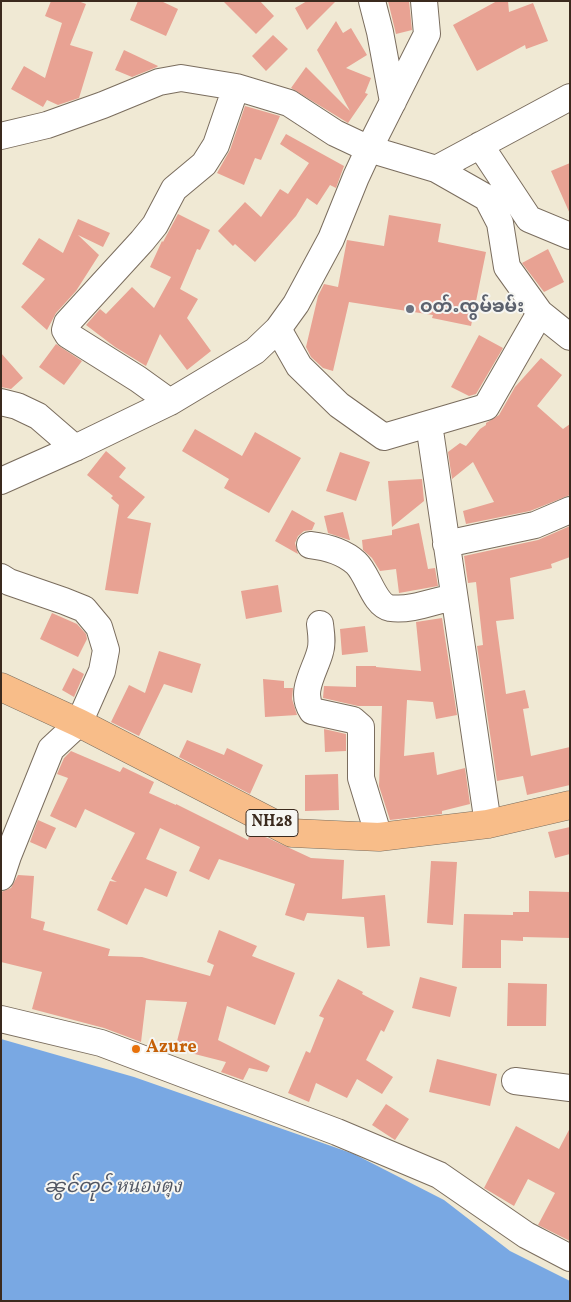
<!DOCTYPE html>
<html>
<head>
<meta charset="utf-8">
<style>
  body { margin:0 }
  #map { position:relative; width:571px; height:1302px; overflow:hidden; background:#f0e9d4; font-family:Vollkorn,serif }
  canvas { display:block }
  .frame { position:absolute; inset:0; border:2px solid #3b2a1e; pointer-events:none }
</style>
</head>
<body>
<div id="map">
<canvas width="571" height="1302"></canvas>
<div class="frame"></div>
</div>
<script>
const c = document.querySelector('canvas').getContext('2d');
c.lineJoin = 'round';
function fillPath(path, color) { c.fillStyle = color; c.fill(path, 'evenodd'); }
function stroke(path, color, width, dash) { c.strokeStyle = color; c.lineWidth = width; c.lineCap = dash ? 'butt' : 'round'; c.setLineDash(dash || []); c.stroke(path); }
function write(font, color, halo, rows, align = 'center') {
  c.font = font + ' Vollkorn,"Noto Sans Myanmar","Noto Serif Thai",serif'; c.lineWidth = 4; c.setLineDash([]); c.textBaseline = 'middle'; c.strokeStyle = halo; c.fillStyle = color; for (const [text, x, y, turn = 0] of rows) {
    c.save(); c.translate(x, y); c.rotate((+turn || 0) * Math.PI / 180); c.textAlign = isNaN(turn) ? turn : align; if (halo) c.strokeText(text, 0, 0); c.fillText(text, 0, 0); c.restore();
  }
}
fillPath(new Path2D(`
  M1,1039L134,1077L354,1154L444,1200L510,1251L570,1281V1301H1Z`), '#79a8e3');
fillPath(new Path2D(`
  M51,1H78L86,4L70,45L93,52L79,98L58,105L47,100L43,107L11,89L24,66L45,78L62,23L45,16Z
  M138,1H161L178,9L166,36L130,20Z
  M223,1H260L274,16L256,34Z
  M307,1H336L307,30L295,8Z
  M388,1H409L412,30L396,34Z
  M497,1H508L509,12L533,3L548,41L526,49L525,45L477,71L453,25Z
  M336,21L343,33L351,28L367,55L346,68L371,78L365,93L368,94L348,123L291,88L306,67L350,111L317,50Z
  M273,35L288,49L266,71L252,56Z
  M124,50L158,66L157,67L132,77L115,70Z
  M245,106L280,116L261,160L255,158L244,185L217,173L230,150Z
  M286,134L344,166L336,188L330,185L317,205L307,198L296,216L255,262L235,244L233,246L218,231L245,202L261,217L280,189L288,194L309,163L280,144Z
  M570,163V214L551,171Z
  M178,214L210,230L200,250L197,249L180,289L198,299L187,318L211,351L187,370L160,334L146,366L115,347L86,325L100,309L106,314L132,287L154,308L171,277L150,267L162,241L163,242Z
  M389,215L441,224L438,242L486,252L471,326L432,318L433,315L349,302L333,371L323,368L311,357L306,347L318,296L324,284L338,287L347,240L384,246Z
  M78,219L110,233L103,247L78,235L99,255L76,291L56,313L47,330L21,307L45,279L22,264L39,238L63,253Z
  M548,249L564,282L544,292L522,263Z
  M479,335L503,348L476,394L469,396L451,387Z
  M56,344L82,361L64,385L39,367Z
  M1,353L23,378L11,389L1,387Z
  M541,358L562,375L537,406L563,429L570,424V495L530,511L466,524L463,511L494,502L473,462L452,479L448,452L460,443L466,446L480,429L486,425V423L499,415L515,387Z
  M195,429L242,456L255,432L301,458L269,513L224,488L229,479L182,451Z
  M106,451L126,468L119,477L145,497L127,518L151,523L138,594L105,590L119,505L111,498L113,496L87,475Z
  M340,452L370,462L356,501L326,491Z
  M422,479L424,501L392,527L388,481Z
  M292,510L315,523L312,530L304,531L298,536L295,543L298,554L275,541Z
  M343,512L350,540H349L328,533L324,516Z
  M419,523L428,569L435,568L438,586L399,593L396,569L380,571L372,558L363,550L362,540L392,535V530Z
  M570,526V557L551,564L552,568L510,578L514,619L496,621L506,694L525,690L529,708L523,709L531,756L570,747V785L527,795L523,776L497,781L477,646L483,645L476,582L468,583L464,556L538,540Z
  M278,585L282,612L246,619L241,591Z
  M52,613L77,624L86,634L87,639L78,657L40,639Z
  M442,618L457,715L436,719L433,702L407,700L404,756L434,752L437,775L465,768L470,804L442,811V814L390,820L379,786L382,706H358L323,698L324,686L356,687V666H376V667L421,671L416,622Z
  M365,626L368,652L342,655L340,629Z
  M159,651L201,664L192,693L164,684L139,736L111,722L129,685L145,693Z
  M73,668L84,674L74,697L62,690Z
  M263,679L284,681V688H293L292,699L297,715L265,717Z
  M324,729L346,734V751L325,752Z
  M187,740L224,755L227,748L263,765L250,794L179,757Z
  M71,751L120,772L123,767L154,782L149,793L176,805V804L248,840L250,832L268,838L311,858L344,860L342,899L385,895L390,946L367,948L364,917L307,913L304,921L285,915L295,884L219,859L209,880L189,871L200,847L160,828L146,859L177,872L167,897L145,888L127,925L97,910L110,881L117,882L111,879L135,833L85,809L76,828L50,816L68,778L57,774L64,758Z
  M338,774L339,810L305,811V775Z
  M38,820L56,828L46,849L30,842Z
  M570,827V854L555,858L548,832Z
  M431,861L457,862L453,925L427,923Z
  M18,875L34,876L31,918L45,922L43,930L110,949L108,956L142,957L210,976L214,965L207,962L219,930L257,946L252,956L295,973L275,1025L227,1006L218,1040L270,1066L267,1072L249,1068L243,1080L221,1072L226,1062L175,1049L187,1002L146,1000L141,1042L104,1028L32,1009L42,972L1,962V892L11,888Z
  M529,891L570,892V938L523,937V941L501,940V968H462L464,914L513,915V912H529Z
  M420,977L457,987L450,1017L412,1008Z
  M338,979L363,992L362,994L394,1011L384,1032L381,1030L366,1060L393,1077L382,1094L357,1079L347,1098L316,1083L309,1102L288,1093L306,1051L310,1053L324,1018L319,1016Z
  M508,983L547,984L546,1026H507Z
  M437,1059L497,1074L490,1106L429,1092Z
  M386,1104L409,1119L395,1140L372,1125Z
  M516,1126L559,1149L570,1128V1241L538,1225L555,1193L528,1179L514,1206L484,1188Z`), '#e8a293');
const minor = new Path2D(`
  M372,1L380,32L393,102
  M1,136L47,125L103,105L159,82L181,78L236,87L289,103L335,133L369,149L427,34L424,1
  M480,145L529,219L570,236
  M436,169L487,198L500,223L507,267L540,313L570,337
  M278,329L299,366L339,405L384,437L486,407L540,313
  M1,402L17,406L38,416L75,448
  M170,402L138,379L68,335L65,330L67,323L142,241L155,225L174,189L204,164L216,145L236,87
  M429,424L488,824
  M1,481L75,448L170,402L255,351L278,329L296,304L331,239L356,177L369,149L436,169L570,97
  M446,544L535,525L570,510
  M310,545C327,547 343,551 356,563C368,574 374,605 390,608C411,611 434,601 454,597
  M1,577L9,582L64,601L84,609L99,627L106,650L102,671L79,723L51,749L8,856L1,877
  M320,624C321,633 323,643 320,652C315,671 299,692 312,711L353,720L361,727V778L379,837
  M1,1019L101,1043L337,1132L439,1175L526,1235L570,1258
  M515,1081L570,1088`);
const highway = new Path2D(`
  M1,687L79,723L292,833L379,837L488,824L570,805`);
stroke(minor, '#7a6d5e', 28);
stroke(highway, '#7a6d5e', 29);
stroke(minor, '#fff', 26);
stroke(highway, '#f8bd89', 28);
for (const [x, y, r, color] of [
  [410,309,5,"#6b7280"],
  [136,1049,5,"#e8710a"]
]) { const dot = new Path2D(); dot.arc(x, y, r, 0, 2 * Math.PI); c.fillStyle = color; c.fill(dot); stroke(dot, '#f6f6f2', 2); }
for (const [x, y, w] of [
  [272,823,52]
]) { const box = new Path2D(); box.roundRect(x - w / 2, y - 13.5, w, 27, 4); c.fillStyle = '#f6f6f2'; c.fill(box); stroke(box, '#3b2a1e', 1); }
write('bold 16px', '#3b2a1e', null, [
  ["NH28",272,823]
]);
write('bold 18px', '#5b616d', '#f6f6f2', [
  ["ဝတ်ႉၸွမ်ၶမ်း",420,309]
], 'left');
write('bold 18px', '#c56008', '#f6f6f2', [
  ["Azure",146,1049]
], 'left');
write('italic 19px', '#515663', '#f6f6f2', [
  ["ၼွင်တုင် หนองตุง",113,1189]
]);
</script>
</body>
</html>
